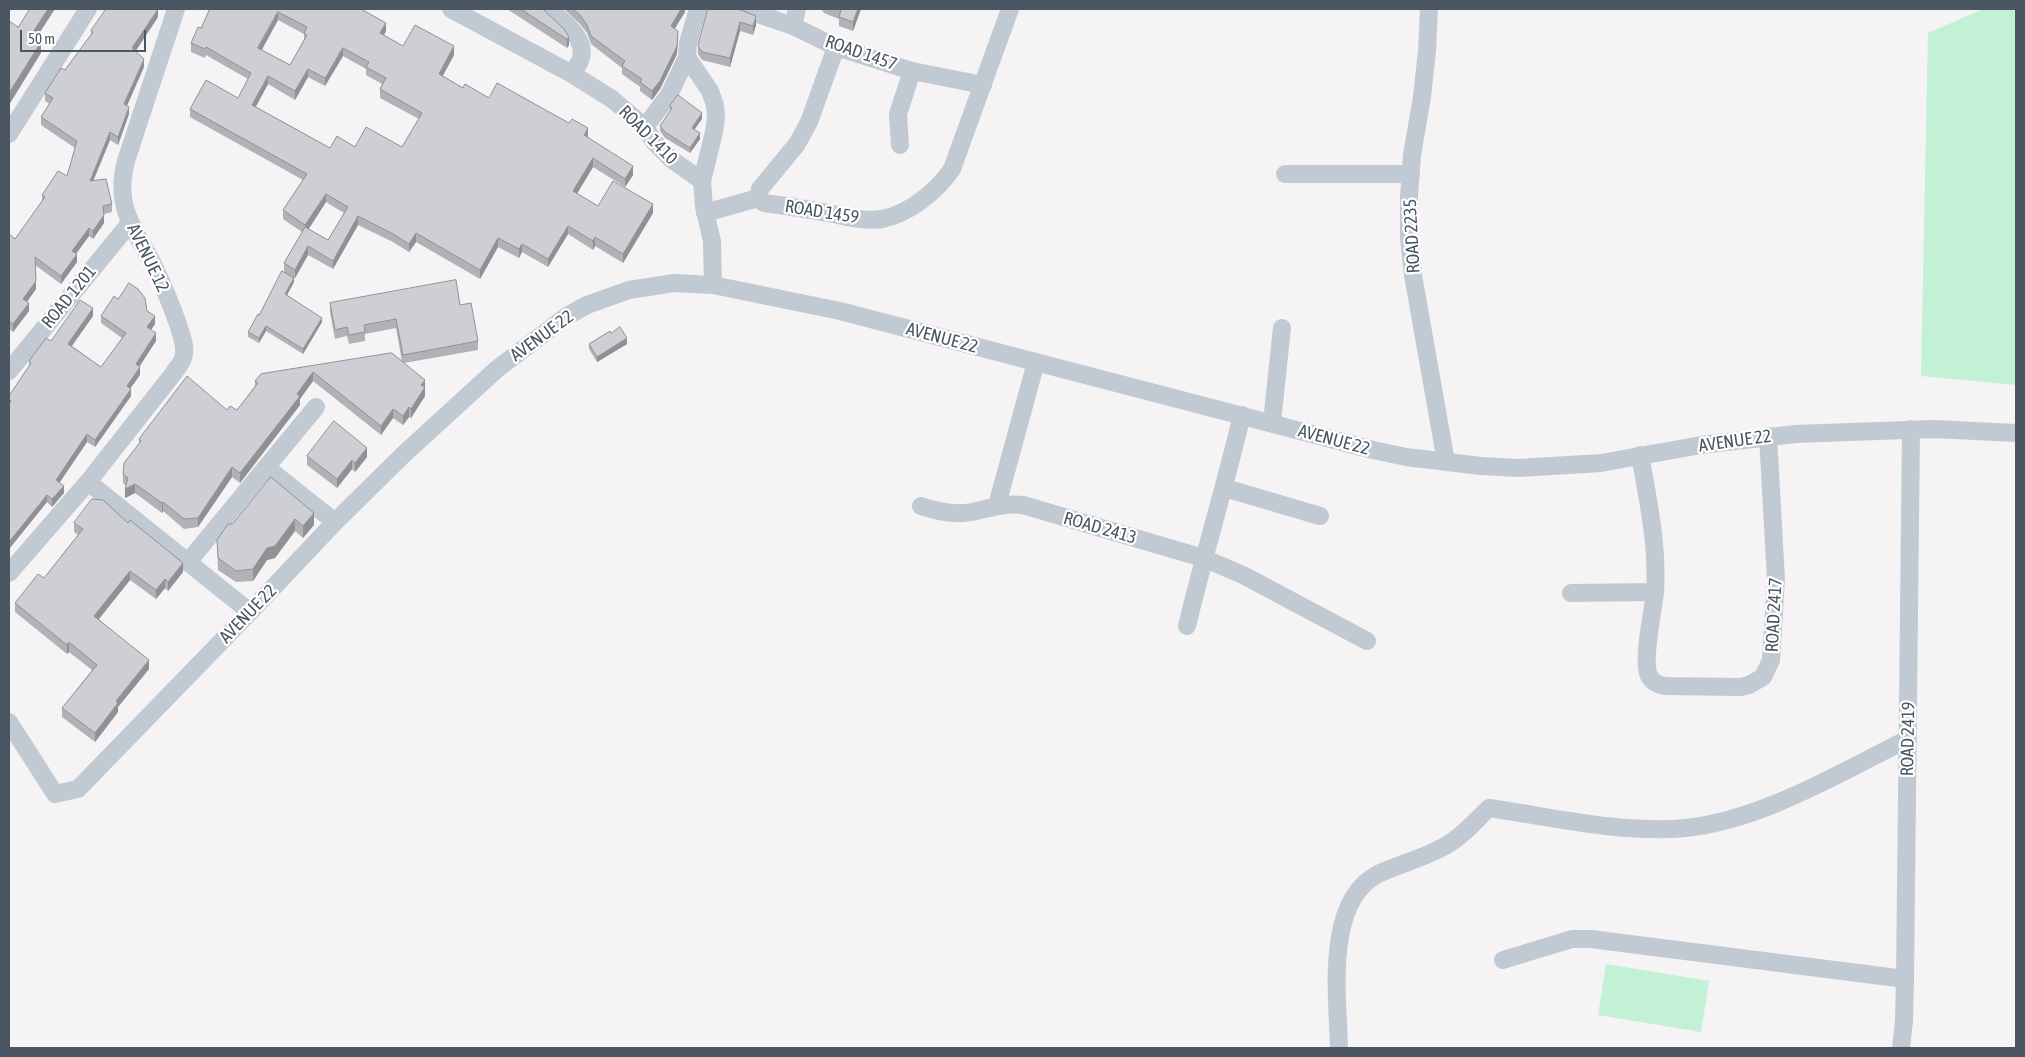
<!DOCTYPE html>
<html>
<head>
<meta charset="utf-8">
<style>
  body { margin:0 }
  #map { position:relative; width:2025px; height:1057px; overflow:hidden; background:#f5f3f3; font-family:"Asap Condensed",sans-serif }
  canvas { display:block }
  .frame { position:absolute; inset:0; border:10px solid #4a5661; pointer-events:none }
  .scale { position:absolute; left:20px; top:30px; width:126px; height:22px; box-sizing:border-box; border:2px solid #4a5661; border-top:0; padding-left:6px; font-size:15px; line-height:18px; white-space:nowrap; color:#4a5661; -webkit-text-stroke:4px #fff; paint-order:stroke }
</style>
</head>
<body>
<div id="map">
<canvas width="2025" height="1057"></canvas>
<div class="frame"></div>
<div class="scale">50 m</div>
</div>
<script>
const c = document.querySelector('canvas').getContext('2d');
c.lineJoin = 'round';
function fillPath(path, color) { c.fillStyle = color; c.fill(path, 'evenodd'); }
function stroke(path, color, width, dash) { c.strokeStyle = color; c.lineWidth = width; c.lineCap = dash ? 'butt' : 'round'; c.setLineDash(dash || []); c.stroke(path); }
function write(font, color, halo, rows, align = 'center') {
  c.font = font + ' "Asap Condensed",sans-serif'; c.lineWidth = 4.5; c.setLineDash([]); c.textBaseline = 'middle'; c.strokeStyle = halo; c.fillStyle = color; for (const [text, x, y, turn = 0] of rows) {
    c.save(); c.translate(x, y); c.rotate((+turn || 0) * Math.PI / 180); c.textAlign = isNaN(turn) ? turn : align; if (halo) c.strokeText(text, 0, 0); c.fillText(text, 0, 0); c.restore();
  }
}
fillPath(new Path2D(`
  M1983,9H2016V385L1921,376L1928,33Z
  M1606,964L1709,981L1701,1032L1598,1015Z`), '#c3f1d5');
stroke(new Path2D(`
  M451,9L572,74L612,99L645,127L655,143L671,159L702,181
  M548,9C562,20 589,39 580,61C578,65 574,70 572,74
  M698,9L688,43L687,57L710,91L715,105L716,118L714,132L702,181L704,207L712,241L713,285
  M743,9L793,26L836,47L912,71L983,85
  M1429,9L1427,51L1422,97L1412,155L1409,196V238L1413,275L1446,462
  M793,26L797,9
  M836,47L809,122L797,144L760,189L758,198L764,203C785,206 807,209 828,213C845,216 864,222 882,219C909,214 937,191 952,169L1010,9
  M645,127L669,95L687,57
  M9,134L88,9
  M900,145L898,114L912,71
  M1285,174H1411
  M705,213L758,198
  M9,371L130,223
  M1272,422L1282,328
  M1640,455C1648,500 1658,546 1655,592C1653,612 1643,655 1648,673C1650,681 1658,685 1665,686L1741,687L1749,685L1763,677L1771,660L1776,580L1768,436
  M266,467L335,522
  M88,482L250,612
  M1225,488L1320,516
  M997,505L1036,362
  M921,506C938,512 955,515 972,512C990,508 1004,503 1023,505L1203,558L1243,575L1367,641
  M188,562L316,407
  M9,573L88,482L173,374C176,369 182,363 183,358C187,347 181,335 178,324C171,304 162,283 153,264C133,227 114,206 126,161L176,9
  M1571,593L1655,592
  M1187,626C1204,555 1225,486 1242,415
  M9,722L55,794L78,789L250,612L335,522L404,454L497,369L567,316L587,305L629,290L674,283L713,285L840,311L1373,450L1406,457L1481,466L1519,468L1601,463L1701,445L1796,434L1934,429L2016,433
  M1503,960L1572,939H1591L1905,979
  M1339,1048C1338,998 1324,902 1378,874C1400,864 1424,858 1445,846C1462,837 1475,821 1489,808C1552,817 1622,834 1686,828C1762,820 1839,773 1908,739
  M1901,1048L1904,1021L1905,979L1911,429`), '#c1cad2', 18);
fillPath(new Path2D(`
  M210,9H361L386,31L384,35L403,46L454,55L443,76L463,88L489,98L588,137L633,175L625,187L593,167L577,194L598,206L653,213L623,263L595,246L593,250L568,234L548,267L522,252L519,258L498,247L480,279L416,242L409,252L393,242L358,225L333,269L308,255L295,278H294V282L287,295L322,322L303,354L266,331L259,343L248,337V332L259,315L284,272V263L302,232L283,219V210L303,180L190,117V109L238,98L248,79L206,55L205,58L191,52V43L201,28ZM278,20L304,34V40L290,65L262,50ZM343,56L366,69V75L382,84L380,89V98L419,119L402,147L330,148L256,107L268,84L295,100L308,77L325,86ZM326,202L344,213L328,240L309,229Z
  M507,9H543L564,29L569,45L567,48Z
  M564,9H685V12L674,29L678,40L677,54L660,89L652,100L640,91V87L622,74V68L591,44L587,33L580,24Z
  M708,9L756,25L753,35L740,31L730,67L702,60L698,54V46Z
  M821,9H861L853,31L839,26V19L824,13Z
  M158,17L136,51L144,67L127,106L129,114L118,145L110,140L93,180L112,204V212L104,214V223L93,239L89,236L76,254L77,262L61,284L35,265L36,289L27,302L29,311L13,332L9,329V234L15,239L42,201V195L67,176L75,148L41,125V117L50,104L45,101V93L65,70L91,35V31Z
  M670,106L702,119L694,129L700,139L690,153L665,138L660,131V126L670,112Z
  M118,299L147,311L155,324L151,330L156,341L139,366L140,375L130,388L131,396L95,447L87,442L59,483L64,493L52,507L47,502L10,548V556L9,557V396L29,366V361L51,341L93,316L72,346L101,367L122,338L101,323V316Z
  M330,303L460,305L478,341V350L404,363L425,390V396L411,418L409,417L403,425L393,418L381,435L313,381L300,399V405L240,483L232,477L198,527L184,529L163,511L162,513L135,493L125,498L126,486L123,483V474L139,444V439L227,410H237L255,386V381L261,374L402,362L396,328L365,334V341L349,344L347,336L335,339L330,312Z
  M611,333L627,344L597,362L589,349V344Z
  M307,456L367,457L355,472L352,469L337,488L307,465Z
  M271,477L314,525L303,538L295,531L275,558L267,560L253,581L236,582L218,570L217,540L232,524Z
  M74,523H128L183,572L168,591L165,588L156,599L130,580L99,619L149,669L118,707V712L95,742L62,717V708L92,670L69,652L67,654L15,612V603L44,578L78,535L74,532Z`), '#b0b2b7');
fillPath(new Path2D(`
  M48,9H55L31,46V35Z
  M158,9V17L132,56V48Z
  M681,9H685V12L671,35V26Z
  M858,9H861L853,31V22Z
  M278,12V20L258,56V48Z
  M756,16V25L753,35V26Z
  M740,22V31L730,67V58Z
  M386,23V31L380,42V33Z
  M678,31L677,54L660,89L652,100V91Z
  M569,37V45L567,48V39Z
  M41,42V53L9,105V93Z
  M454,46V55L439,82V74Z
  M343,48V56L325,86V78Z
  M144,59V67L124,112V104Z
  M308,69V77L295,100V91Z
  M268,76V84L252,113V105Z
  M129,107V114L118,145V137Z
  M702,113V119L692,133V128Z
  M588,128V137L584,135Z
  M110,132V140L90,189V181Z
  M700,133V139L690,153V148Z
  M593,158V167L573,200V191Z
  M633,166V175L625,187V179Z
  M326,194V202L305,234V225Z
  M653,204V213L623,263V254Z
  M104,215V223L93,239V231Z
  M358,216V225L333,269V261Z
  M568,226V234L548,267V259Z
  M89,228V236L72,259V251Z
  M416,233V242L409,252V244Z
  M595,237V246L593,250V241Z
  M498,238V247L480,279V270Z
  M522,244V252L519,258V249Z
  M308,246V255L295,278V270Z
  M77,254V262L61,284V276Z
  M294,278V282L285,299V294Z
  M36,281V289L23,307V299Z
  M29,303V311L13,332V324Z
  M93,308V316L68,351V344Z
  M155,316V324L147,335V327Z
  M322,318V322L303,354V349Z
  M266,326V331L259,343V338Z
  M156,333V341L136,372V364Z
  M627,338V344L597,362V357Z
  M140,367V375L127,393V386Z
  M313,372V381L300,399V405L240,483V473Z
  M425,380V396L411,418V409L421,385Z
  M131,389V396L95,447V440Z
  M409,407V417L403,425V416Z
  M393,409V418L381,435V426Z
  M87,434V442L56,488V480Z
  M367,448V457L355,472V463Z
  M352,460V469L337,488V479Z
  M232,467V477L198,527V518Z
  M135,484V493L125,498V489Z
  M64,486V493L52,507V499Z
  M47,495V502L9,549V542Z
  M163,502V511L162,513V503Z
  M314,513V525L303,538V526Z
  M295,519V531L275,558L267,560L253,581V569L267,548Z
  M10,548V556L9,557V550Z
  M183,563V572L168,591V582Z
  M130,571V580L94,625V616Z
  M165,579V588L156,599V590Z
  M69,642V652L67,654V645Z
  M149,660V669L118,707V712L95,742V733L116,701Z`), '#909195');
const building = new Path2D(`
  M30,9H48L31,35L41,42L9,93V21L18,27Z
  M106,9H158L132,48L144,59L124,104L129,107L118,137L110,132L90,181L106,179L112,204L103,206L104,215L93,231L89,228L72,251L77,254L61,276L35,257L36,281L23,299L29,303L13,324L9,321V234L15,239L45,197L42,195L58,171L67,176L77,141L41,117L53,98L45,93L61,68L65,70L93,32L91,31Z
  M210,9H361L386,23L380,33L403,46L415,25L454,46L439,74L463,88L465,84L489,98L497,83L569,123L572,119L588,128L584,135L633,166L625,179L593,158L573,191L598,206L613,181L653,204L623,254L595,237L593,241L568,226L548,259L522,244L519,249L498,238L480,270L416,233L409,244L393,234L358,216L333,261L308,246L295,270L284,263L305,227L328,240L348,207L326,194L305,225L283,210L307,174L190,109L206,80L238,98L251,73L206,47L205,49L191,43L198,27L201,28ZM278,12L307,27L304,33L307,35L290,65L258,48ZM343,48L369,62L366,67L386,78L380,89L422,113L402,147L366,127L355,147L337,136L330,148L252,105L268,76L295,91L308,69L325,78Z
  M521,9H543L564,29L569,37L567,39Z
  M573,9H681L671,26L678,31L677,46L660,81L652,91L640,82L642,79L622,66L625,61L591,36L587,25L580,15Z
  M708,9H738L756,16L753,26L740,22L730,58L702,52L698,46Z
  M837,9H858L853,22L839,17L841,10Z
  M678,95L702,113L692,128L700,133L690,148L665,132L660,126L672,108L670,106Z
  M282,271L294,278L285,294L322,318L303,349L266,326L259,338L248,332L258,314L259,315Z
  M456,280L460,305L471,303L478,341L403,355L396,319L364,325L365,332L349,335L347,327L335,330L330,303Z
  M129,283L138,289L145,298L147,311L155,316L147,327L156,333L136,364L140,367L127,386L131,389L95,440L87,434L56,480L64,486L52,499L47,495L9,542V404L11,401L9,399V396L31,363L29,361L46,338L51,341L80,300L93,308L68,344L101,367L126,333L101,316L114,296L118,299Z
  M620,327L627,338L597,357L589,344L610,331L611,333Z
  M392,353L425,380L421,385L425,387L411,409L409,407L403,416L393,409L381,426L313,372L297,394L300,396L240,473L232,467L198,518L184,519L163,502L162,503L135,484L125,489L128,478L123,474L124,463L141,441L139,439L187,376L227,410L230,406L237,410L258,383L255,381L261,374Z
  M334,421L367,448L355,463L352,460L337,479L307,456Z
  M271,477L314,513L303,526L295,519L275,546L267,548L253,569L236,571L218,558L217,540L228,524H232Z
  M92,499L103,500L128,523L130,520L183,563L168,582L165,579L156,590L130,571L94,616L149,660L116,701L118,703L95,733L62,708L97,665L69,642L67,645L15,603L38,574L44,578L83,529L74,523Z`);
fillPath(building, '#cdcfd5');
stroke(building, '#909195', 1);
write('18px', '#4a5661', '#fff', [
  ["ROAD 1457",861,53,19],
  ["ROAD 1410",648,135,45],
  ["ROAD 1459",822,212,9],
  ["ROAD 2235",1412,236,-93],
  ["AVENUE 12",148,258,64],
  ["ROAD 1201",69,297,-51],
  ["AVENUE 22",542,336,-36],
  ["AVENUE 22",942,338,15],
  ["AVENUE 22",1334,440,15],
  ["AVENUE 22",1735,441,-8],
  ["ROAD 2413",1100,528,16],
  ["AVENUE 22",248,614,-46],
  ["ROAD 2417",1774,615,-87],
  ["ROAD 2419",1908,739,-89]
]);
</script>
</body>
</html>
